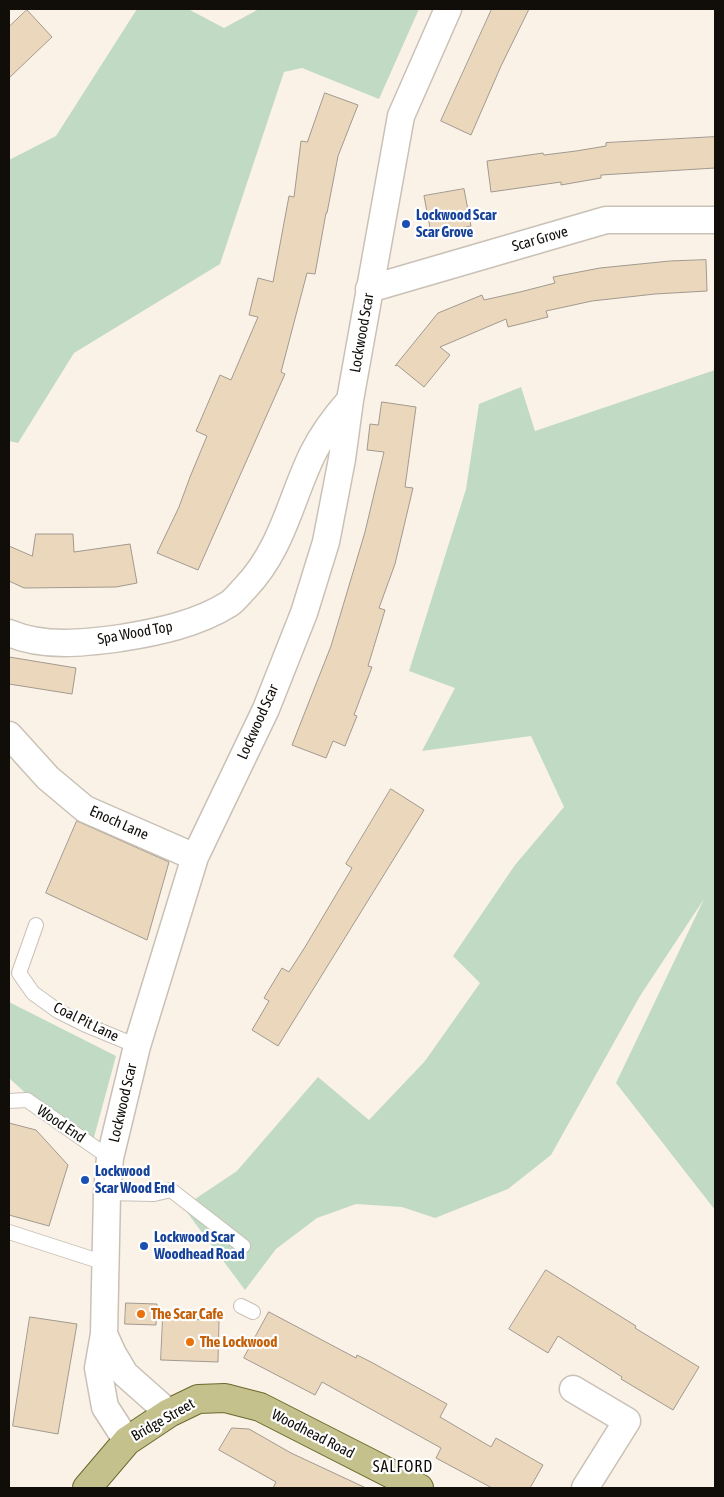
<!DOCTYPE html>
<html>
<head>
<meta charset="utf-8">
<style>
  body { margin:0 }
  #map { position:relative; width:724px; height:1497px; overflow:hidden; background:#fbf2e7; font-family:"Asap Condensed",sans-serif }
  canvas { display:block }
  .frame { position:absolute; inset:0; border:10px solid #110e0a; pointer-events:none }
</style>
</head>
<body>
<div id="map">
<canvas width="724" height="1497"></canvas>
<div class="frame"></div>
</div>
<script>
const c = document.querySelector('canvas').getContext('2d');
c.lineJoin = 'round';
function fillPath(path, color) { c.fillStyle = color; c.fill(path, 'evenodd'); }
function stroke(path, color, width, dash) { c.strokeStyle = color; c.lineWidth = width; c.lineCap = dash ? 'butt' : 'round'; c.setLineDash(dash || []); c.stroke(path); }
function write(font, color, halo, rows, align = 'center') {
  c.font = font + ' "Asap Condensed",sans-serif'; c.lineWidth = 4.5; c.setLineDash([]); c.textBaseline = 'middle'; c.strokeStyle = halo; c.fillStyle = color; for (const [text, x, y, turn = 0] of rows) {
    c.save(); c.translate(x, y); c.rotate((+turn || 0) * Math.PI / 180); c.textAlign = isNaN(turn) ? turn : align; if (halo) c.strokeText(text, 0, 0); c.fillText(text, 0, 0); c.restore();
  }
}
fillPath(new Path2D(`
  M137,9H188L224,28L259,9H419L379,99L302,68L284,72L220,264L74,353L18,443L9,441V160L56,136Z
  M715,370V1210L616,1083L704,899L640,996L551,1155L508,1189L435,1218L402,1207L356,1204L317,1218L276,1249L245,1290L183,1207L237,1171L318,1077L369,1120L425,1061L480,983L453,956L515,865L564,807L531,736L422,751L455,688L409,671L466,489L479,404L521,387L535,431Z
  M9,1002L116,1056L93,1141L42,1108L9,1078Z`), '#c0dac3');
const building = new Path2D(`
  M492,9H529L501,66L471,135L441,121Z
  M27,10L52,37L9,78V27Z
  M325,93L358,105L338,156L327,213H326L315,274L307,273L281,372L285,374L198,570L157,553L179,507L190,477L207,436L196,431L220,375L231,380L258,317L249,315L258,278L273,282L289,196L294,197L301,141L307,142Z
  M715,137V168L601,175V178L561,185V182L491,192L487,161L543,153L544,155L576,151L606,146V143Z
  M464,189L471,226L431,233L424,196Z
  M706,260L707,291L655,294L592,301L546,311L548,317L508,327L506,319L440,347L450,355L424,387L397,365L395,366L438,313L482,295L484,300L520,292L555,283L553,277L600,268L670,261Z
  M382,402L416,407L405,487L413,488L395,564L379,608L385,610L368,666L372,667L354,715L357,716L345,746L333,741L326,758L292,745L331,646L365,532L384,452L367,450L370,424L378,425Z
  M36,534H73L74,552L130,544L137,583L116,587L24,588L9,581V546L32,556Z
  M9,657L76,668L72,694L9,684Z
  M391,789L424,810L278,1046L252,1030L269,1001L264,998L282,968L289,972L305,947L352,868L346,864Z
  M77,821L169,862L147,940L46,893Z
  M9,1123L36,1130L68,1165L49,1226L9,1215Z
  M546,1270L636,1326L635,1328L699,1367L673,1410L621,1379L622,1377L558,1336L548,1353L509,1329Z
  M126,1303L157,1304L156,1325L125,1324Z
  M269,1312L356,1358L357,1355L371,1362L447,1404L440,1417L491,1447L496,1438L543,1465L530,1488H492L436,1458L441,1448L322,1382L315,1395L244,1358Z
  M30,1317L77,1324L58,1434L13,1426Z
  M163,1318L219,1320L218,1362L161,1360Z
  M232,1428L249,1429L291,1453L366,1488H273L276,1482L219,1450Z`);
fillPath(building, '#ebd7bc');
stroke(building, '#a1998f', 1);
const lane = new Path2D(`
  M36,925L19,973L33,993L58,1011L86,1025L137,1046
  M9,1101L27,1100L110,1158
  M107,1193L154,1194L171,1190L243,1246
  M9,1232L105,1263
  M241,1306L253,1312`);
const street = new Path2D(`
  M369,289L606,220H715
  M9,633C44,648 84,643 121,638C158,632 197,624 229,604C235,600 240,593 245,588C283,548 290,500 313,453C323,433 335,417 350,400
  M9,735L48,778L85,809L195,857
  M104,1334L98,1368L105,1407L127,1441
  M573,1389L627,1421L585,1488
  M169,1413L125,1374L113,1354L104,1334L107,1193L110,1158L137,1046L195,857L266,709L304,613L326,542L342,459L350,400L401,116L448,9`);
const primary = new Path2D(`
  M87,1488L127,1441L169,1413L198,1399L225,1398L260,1407L419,1488`);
stroke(lane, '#c9c1b6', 16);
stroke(street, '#c9c1b6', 29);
stroke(primary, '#6d682d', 30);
stroke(lane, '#fff', 14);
stroke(street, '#fff', 26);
stroke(primary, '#c5c18c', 28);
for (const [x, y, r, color] of [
  [406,224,5,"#1a4fb4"],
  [85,1180,5,"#1a4fb4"],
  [144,1246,5,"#1a4fb4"],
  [141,1314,5,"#e8710a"],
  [190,1342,5,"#e8710a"]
]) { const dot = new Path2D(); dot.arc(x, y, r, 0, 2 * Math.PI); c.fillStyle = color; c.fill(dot); stroke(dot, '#fff', 2); }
write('bold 15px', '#164399', '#fff', [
  ["Lockwood Scar",416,215],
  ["Scar Grove",416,232],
  ["Lockwood",95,1171],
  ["Scar Wood End",95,1188],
  ["Lockwood Scar",154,1237],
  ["Woodhead Road",154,1254]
], 'left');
write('15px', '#110e0a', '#fff', [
  ["Scar Grove",540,239,-16],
  ["Lockwood Scar",362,333,-80],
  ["Spa Wood Top",135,633,-10],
  ["Lockwood Scar",258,722,-66],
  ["Enoch Lane",119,823,24],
  ["Coal Pit Lane",86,1022,26],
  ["Lockwood Scar",123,1103,-77],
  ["Wood End",61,1124,34],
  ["Bridge Street",163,1420,-30],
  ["Woodhead Road",313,1434,27]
]);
write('bold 15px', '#c56008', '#fff', [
  ["The Scar Cafe",151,1314],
  ["The Lockwood",200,1342]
], 'left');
c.letterSpacing = '1px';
write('16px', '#110e0a', '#fff', [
  ["SALFORD",403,1467]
]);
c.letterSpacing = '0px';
</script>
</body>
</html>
